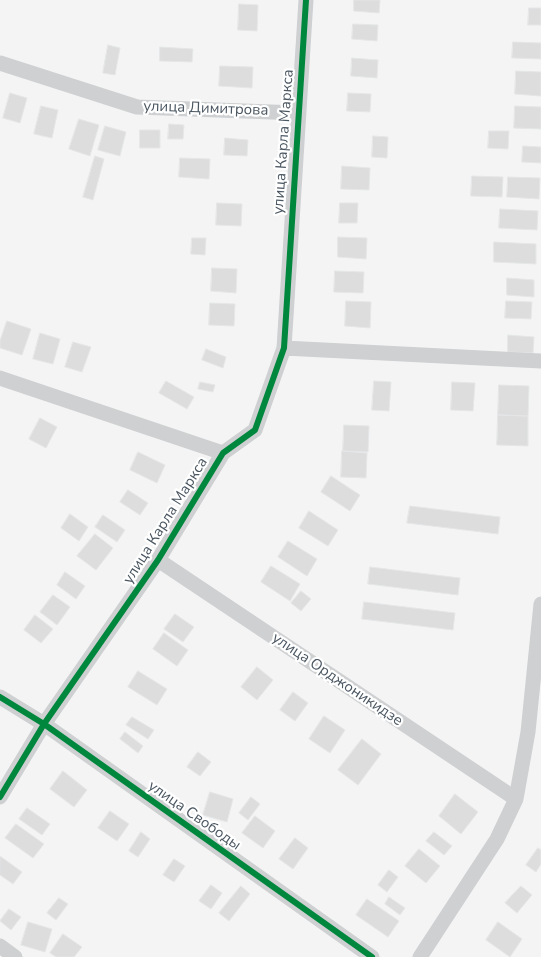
<!DOCTYPE html>
<html>
<head>
<meta charset="utf-8">
<style>
  body { margin:0 }
  canvas { display:block; background:#f4f4f4 }
</style>
</head>
<body>
<canvas width="541" height="957"></canvas>
<script>
const c = document.querySelector('canvas').getContext('2d');
c.lineJoin = 'round';
function fillPath(path, color) { c.fillStyle = color; c.fill(path, 'evenodd'); }
function stroke(path, color, width, dash) { c.strokeStyle = color; c.lineWidth = width; c.lineCap = dash ? 'butt' : 'round'; c.setLineDash(dash || []); c.stroke(path); }
function write(font, color, halo, rows, align = 'center') {
  c.font = font + ' "Nunito Sans",sans-serif'; c.lineWidth = 4.5; c.setLineDash([]); c.textBaseline = 'middle'; c.strokeStyle = halo; c.fillStyle = color; for (const [text, x, y, turn = 0] of rows) {
    c.save(); c.translate(x, y); c.rotate((+turn || 0) * Math.PI / 180); c.textAlign = isNaN(turn) ? turn : align; if (halo) c.strokeText(text, 0, 0); c.fillText(text, 0, 0); c.restore();
  }
}
const building = new Path2D(`
  M354,0H380L379,13L354,11Z
  M239,4L258,5L257,31L238,30Z
  M529,8H541V25H528Z
  M353,24L378,25L377,41L352,39Z
  M513,42L541,43V59L512,58Z
  M108,45L120,48L115,75L103,73Z
  M160,47L193,49L192,62L160,61Z
  M352,58L378,60L377,78L351,76Z
  M220,66L253,67L252,88L219,86Z
  M516,71L541,72V96L515,94Z
  M10,93L27,98L20,123L3,118Z
  M348,93L371,94L370,112L347,111Z
  M41,106L58,110L52,138L34,134Z
  M515,106L541,107V129L514,128Z
  M79,119L99,125L90,156L69,149Z
  M169,124L184,125L183,139H168Z
  M105,126L126,132L120,156L98,150Z
  M140,130H160V148H140Z
  M489,131H509L508,149L488,148Z
  M373,136L388,137L387,158L372,157Z
  M225,138L248,140L247,156L224,155Z
  M523,146L541,147V163L522,162Z
  M95,156L104,159L93,200L83,197Z
  M180,158L210,159L209,179L179,177Z
  M342,166L370,168L369,190L341,189Z
  M472,176L503,177L502,197L471,196Z
  M508,177L540,178L539,199L507,197Z
  M217,203L242,204L241,226L216,225Z
  M340,203H358L357,223H339Z
  M500,209L538,211L537,230L499,228Z
  M338,237L367,238L366,259L338,257Z
  M192,238H206L205,255L191,254Z
  M494,242L536,244V264L494,262Z
  M212,268L237,269L236,293L211,291Z
  M335,271L364,272L363,293L334,292Z
  M507,278L534,280V297L507,295Z
  M346,301L371,302L370,328L345,326Z
  M506,301L532,302L531,319L505,318Z
  M210,303L235,304L234,326L209,325Z
  M7,321L31,329L22,355L0,348V341Z
  M40,333L60,339L53,364L33,359Z
  M508,335L534,337L533,353L508,352Z
  M73,342L91,347L82,372L65,367Z
  M206,349L226,357L223,368L202,360Z
  M166,381L194,397L187,409L159,393Z
  M374,381L391,382L389,411L372,410Z
  M200,382L215,385L213,392L198,389Z
  M452,382L475,383L473,411L451,410Z
  M499,385L529,386L528,416L498,415Z
  M498,415L528,416V446L497,445Z
  M40,418L57,427L46,448L29,439Z
  M344,425L369,426L368,452L343,451Z
  M342,451L367,453L366,478L341,477Z
  M138,452L165,465L157,483L130,470Z
  M331,476L360,495L350,511L321,492Z
  M128,490L148,503L140,515L120,502Z
  M410,506L500,517L498,534L407,523Z
  M309,511L338,530L328,546L299,528Z
  M70,514L88,527L79,541L61,528Z
  M103,515L125,530L117,542L95,527Z
  M95,534L113,548L96,570L77,556Z
  M288,541L317,559L307,576L278,557Z
  M271,566L300,584L290,601L261,582Z
  M370,567L460,578L458,595L368,584Z
  M65,572L85,586L76,599L57,585Z
  M301,591L311,599L301,611L291,603Z
  M53,595L70,607L57,625L40,612Z
  M364,602L455,613L453,630L362,619Z
  M175,614L194,627L183,642L164,629Z
  M35,615L53,629L41,643L24,630Z
  M164,633L188,650L177,666L153,649Z
  M257,667L273,680L257,700L241,687Z
  M138,671L167,689L157,705L128,687Z
  M293,692L308,703L295,721L280,710Z
  M324,716L345,730L330,753L309,739Z
  M132,717L154,730L148,739L126,725Z
  M125,732L143,746L138,753L120,739Z
  M362,739L381,754L358,785L338,770Z
  M198,752L211,762L200,776L187,767Z
  M63,771L87,790L74,807L50,789Z
  M210,792L233,799L227,822L203,815Z
  M455,794L478,812L461,834L439,816Z
  M251,797L260,804L248,820L239,813Z
  M27,808L50,824L42,835L19,819Z
  M110,811L129,824L117,841L98,828Z
  M255,816L275,831L263,848L242,833Z
  M16,824L44,844L33,858L5,838Z
  M141,832L150,839L138,857L129,851Z
  M434,832L452,846L444,855L426,841Z
  M295,838L308,848L293,869L279,859Z
  M538,848L541,850V864L536,872L526,865Z
  M419,849L440,866L426,883L405,866Z
  M0,856L22,872L13,884L0,875Z
  M174,859L185,866L174,882L163,875Z
  M389,870L398,877L387,892L378,885Z
  M211,885L222,893L211,909L199,901Z
  M241,886L250,894L229,921L219,913Z
  M521,886L532,895L517,913L505,903Z
  M389,897L405,908L400,915L385,904Z
  M59,898L68,904L56,920L47,913Z
  M367,899L399,921L388,937L356,915Z
  M9,909L21,917L11,930L0,921Z
  M28,922L52,929L45,952L21,945Z
  M498,922L522,939L510,957L486,940Z
  M63,934L82,947L74,957H56L50,953Z`);
fillPath(building, '#ddddde');
stroke(building, '#e5e6e7', 1);
stroke(new Path2D(`
  M0,63L137,107L298,113
  M284,348L541,361
  M0,378L223,453
  M158,560L516,799
  M0,697L44,724L372,957
  M0,797L44,724L158,560L223,453L255,430L284,348L306,0
  M0,946L15,957
  M420,957L497,839L516,799L528,732L541,604`), '#ced0d2', 15);
stroke(new Path2D(`
  M0,697L44,724L372,957
  M0,797L44,724L158,560L223,453L255,430L284,348L306,0`), '#00873e', 6);
write('15px', '#4a5661', '#fff', [
  ["улица Димитрова",206,109,2],
  ["улица Карла Маркса",284,142,-86],
  ["улица Карла Маркса",166,521,-58],
  ["улица Орджоникидзе",337,680,34],
  ["улица Свободы",194,816,35]
]);
</script>
</body>
</html>
